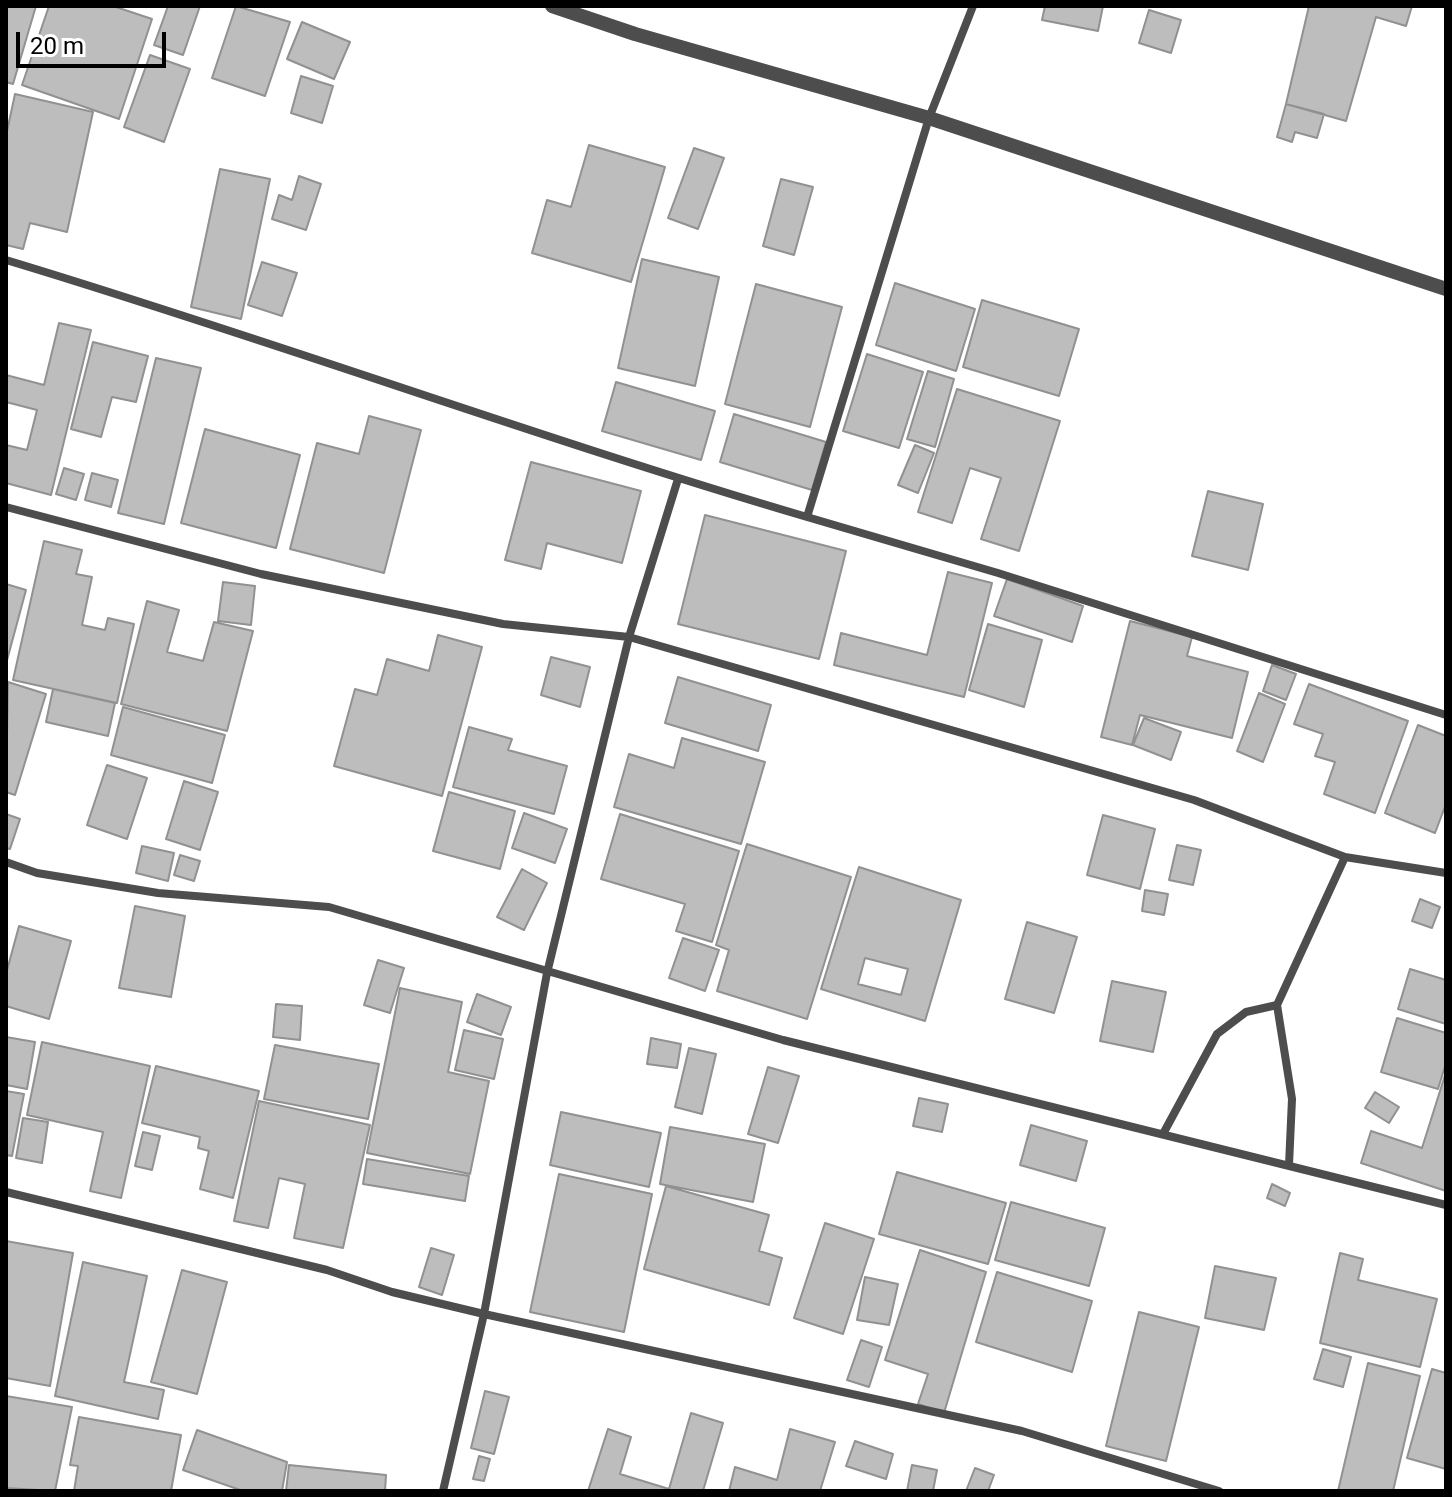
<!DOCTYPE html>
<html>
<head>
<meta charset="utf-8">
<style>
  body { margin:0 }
  #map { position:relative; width:1452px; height:1497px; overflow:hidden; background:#fff; font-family:Roboto,sans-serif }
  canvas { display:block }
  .frame { position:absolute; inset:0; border:8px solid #000; pointer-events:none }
  .scale { position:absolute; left:16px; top:32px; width:150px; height:36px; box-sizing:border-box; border:4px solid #000; border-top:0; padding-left:10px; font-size:24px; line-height:28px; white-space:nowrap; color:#000; -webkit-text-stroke:6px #fff; paint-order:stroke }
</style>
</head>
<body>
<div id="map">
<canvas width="1452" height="1497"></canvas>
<div class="frame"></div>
<div class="scale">20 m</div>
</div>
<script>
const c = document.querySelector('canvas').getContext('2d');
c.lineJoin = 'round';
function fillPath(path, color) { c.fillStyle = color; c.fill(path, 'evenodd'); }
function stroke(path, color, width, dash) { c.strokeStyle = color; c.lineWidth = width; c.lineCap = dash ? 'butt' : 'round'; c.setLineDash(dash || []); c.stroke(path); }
const building = new Path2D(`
  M6,6H36L13,84L6,82Z
  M49,6H113L152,19L119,119L22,85Z
  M168,6H200L183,55L154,45Z
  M236,6L290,22L265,96L212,78Z
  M1045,6H1103L1098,31L1042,20Z
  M1309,6H1412L1406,26L1376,17L1346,121L1286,104Z
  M1149,10L1181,20L1171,53L1139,43Z
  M302,22L350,42L334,79L287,59Z
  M150,55L190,69L164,142L124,127Z
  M301,76L333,86L322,123L291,113Z
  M15,94L93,112L67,232L30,223L23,249L6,245V136Z
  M1286,104L1324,114L1317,138L1295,132L1292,142L1277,137Z
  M589,145L665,167L631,282L532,253L547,200L571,207Z
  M694,148L724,158L698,229L668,218Z
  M220,169L270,179L241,319L191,307Z
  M299,176L321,184L306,230L272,219L279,195L292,200Z
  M781,179L813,187L794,255L763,246Z
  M642,259L719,277L695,386L618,368Z
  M262,262L297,273L282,316L248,305Z
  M895,283L975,309L956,371L876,345Z
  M756,284L842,307L810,427L725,404Z
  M982,300L1079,329L1059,396L963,367Z
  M59,323L91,330L51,495L6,483V445L27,450L37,410L6,402V375L44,385Z
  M93,342L148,356L136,402L112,397L101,437L71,429Z
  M867,354L923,372L899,448L843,431Z
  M156,358L201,368L164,524L118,513Z
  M928,371L954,379L935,447L907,439Z
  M616,382L715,411L701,460L602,431Z
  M957,389L1060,421L1019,551L981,539L1001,478L970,468L952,523L918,512Z
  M734,414L826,442L812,490L720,462Z
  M369,416L421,430L384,573L290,549L317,443L359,454Z
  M205,429L300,455L276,548L181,523Z
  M915,445L934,453L918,493L898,485Z
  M531,462L641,491L622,563L547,543L541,569L505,560Z
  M64,468L84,474L76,500L56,494Z
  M92,473L118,480L111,507L85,500Z
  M1208,491L1263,504L1248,570L1192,556Z
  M705,515L846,551L819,659L678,624Z
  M44,541L82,550L76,574L92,577L82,625L105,630L108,618L134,624L117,703L13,680Z
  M948,572L992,583L964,697L834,665L841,633L927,655Z
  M1007,579L1083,606L1072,642L994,616Z
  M223,582L255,586L251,625L218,621Z
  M6,584L26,590L6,664Z
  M147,601L179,610L167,652L203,661L214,622L253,631L227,731L121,704Z
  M1130,621L1192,637L1187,656L1248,672L1232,738L1140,715L1132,745L1101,737Z
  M988,624L1042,640L1024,707L969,690Z
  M438,635L482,647L442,796L334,766L355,689L377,695L387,659L429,671Z
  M551,657L590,667L580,707L541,695Z
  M1272,665L1296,674L1286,700L1263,691Z
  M678,677L771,705L758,751L665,723Z
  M8,682L46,694L15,795L6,792Z
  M1309,684L1408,721L1375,813L1324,794L1335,762L1315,756L1323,734L1294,724Z
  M53,689L115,703L108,736L46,722Z
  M1259,693L1285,704L1263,762L1237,751Z
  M123,707L225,735L212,783L111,755Z
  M1144,718L1181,732L1171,760L1133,745Z
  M1418,725L1446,736V804L1435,833L1385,813Z
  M469,727L512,739L508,750L567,766L554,814L453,787Z
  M682,738L765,762L741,844L614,807L629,754L674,768Z
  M107,765L147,778L127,839L87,825Z
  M184,781L218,792L200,850L166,839Z
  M449,792L515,811L500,869L433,851Z
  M524,813L567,829L555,863L512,848Z
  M6,814L20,819L10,849L6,848Z
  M620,814L739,851L712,942L676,931L685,904L601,879Z
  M1103,815L1155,829L1140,889L1087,875Z
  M747,844L851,877L807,1019L717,991L729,950L716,945Z
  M1177,845L1201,850L1193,885L1169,880Z
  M142,846L174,853L168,881L136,873Z
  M180,855L200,861L194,881L174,875Z
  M859,867L961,900L925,1021L821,989ZM865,958L908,969L901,995L858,984Z
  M522,869L547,883L524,930L497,917Z
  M1145,890L1168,894L1164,915L1142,911Z
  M1420,899L1440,907L1432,928L1412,921Z
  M135,906L185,916L171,997L119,988Z
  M1027,922L1077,937L1054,1013L1005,999Z
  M19,926L71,941L49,1019L6,1006V974Z
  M683,938L719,950L705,991L669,978Z
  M378,960L404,968L390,1013L364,1005Z
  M1410,969L1446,980V1024L1398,1009Z
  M1112,981L1166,992L1153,1052L1100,1041Z
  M400,988L462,1002L448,1072L489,1081L470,1174L367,1153Z
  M477,994L511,1007L501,1035L467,1022Z
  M276,1004L302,1006L300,1040L273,1037Z
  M1397,1018L1446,1033V1063L1438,1089L1381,1072Z
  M464,1030L503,1039L494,1079L455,1070Z
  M6,1037L35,1042L27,1089L6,1085Z
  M651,1038L681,1044L677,1068L647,1064Z
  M42,1042L150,1066L121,1198L90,1191L103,1132L27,1115Z
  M275,1045L379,1064L368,1119L264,1099Z
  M689,1048L716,1054L702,1114L675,1107Z
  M156,1066L259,1091L233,1198L200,1189L209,1151L198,1148L200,1137L142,1123Z
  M768,1067L799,1076L778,1143L748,1134Z
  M1446,1072V1191L1361,1163L1371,1131L1422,1148Z
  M6,1091L24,1094L12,1156L6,1155Z
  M1375,1092L1399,1107L1389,1123L1365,1108Z
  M919,1098L948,1104L942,1132L913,1126Z
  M259,1101L370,1125L343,1248L294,1238L305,1184L279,1178L268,1228L234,1221Z
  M561,1112L661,1133L649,1187L550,1165Z
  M23,1118L48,1122L42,1163L16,1158Z
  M1031,1125L1087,1141L1076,1181L1020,1165Z
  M670,1127L765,1144L753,1202L660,1184Z
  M143,1132L160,1136L152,1170L135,1166Z
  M367,1159L469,1176L465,1201L363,1184Z
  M897,1172L1006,1203L988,1264L879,1234Z
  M559,1174L652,1194L624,1332L530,1312Z
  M1272,1184L1290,1193L1285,1206L1267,1198Z
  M666,1186L769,1215L759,1251L782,1258L769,1305L644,1269Z
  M1011,1202L1105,1228L1089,1286L995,1260Z
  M825,1223L874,1239L843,1334L794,1318Z
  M6,1241L73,1253L50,1386L6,1378Z
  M431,1248L454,1255L442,1295L419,1287Z
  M920,1250L986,1272L944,1413L918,1404L928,1374L885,1360Z
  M1340,1253L1363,1259L1358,1280L1437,1299L1420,1367L1320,1343Z
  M83,1262L147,1276L124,1382L164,1390L158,1419L55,1396Z
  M1215,1266L1276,1278L1264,1330L1205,1318Z
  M182,1270L227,1282L197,1394L151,1382Z
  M997,1272L1092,1301L1072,1372L976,1342Z
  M865,1277L898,1284L889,1325L857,1320Z
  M1139,1312L1199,1327L1166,1461L1106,1446Z
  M861,1340L882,1347L869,1387L847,1380Z
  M1323,1349L1351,1357L1343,1387L1314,1379Z
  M1368,1363L1420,1376L1393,1491H1338Z
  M1432,1369L1446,1373V1469L1407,1458Z
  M485,1391L509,1397L494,1454L471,1448Z
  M6,1396L72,1407L55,1491L6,1488Z
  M691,1413L723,1423L703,1491H588L608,1429L631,1437L620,1474L669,1489Z
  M79,1417L181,1435L171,1491H74L78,1466L70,1465Z
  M790,1429L835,1442L820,1491H729L735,1467L777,1480Z
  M197,1430L287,1462L282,1491H243L183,1470Z
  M855,1441L893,1454L886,1479L846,1466Z
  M479,1456L490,1459L484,1481L473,1479Z
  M289,1465L386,1475L385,1491H286Z
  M912,1465L937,1470L933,1491H907Z
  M975,1468L994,1475L988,1491H966Z`);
fillPath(building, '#bdbdbd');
stroke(building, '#919191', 2);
stroke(new Path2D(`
  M6,260C275,341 538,438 807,517L929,118L973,6
  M678,479L629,637L547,973L484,1314L1022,1431L1219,1491
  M6,507L261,574L503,624L629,637L1194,800L1345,857L1446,873
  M807,517L998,573L1446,715
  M6,862L37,873L158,893L329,907L783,1040L1446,1205
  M1277,1005L1292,1099L1289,1165
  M1163,1134L1217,1034L1246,1012L1277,1005L1345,857
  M6,1192L327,1270L392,1292L484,1314L443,1491`), '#4d4d4d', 8);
stroke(new Path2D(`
  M552,6L635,34L929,118L1446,289`), '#4d4d4d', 14);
</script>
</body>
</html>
